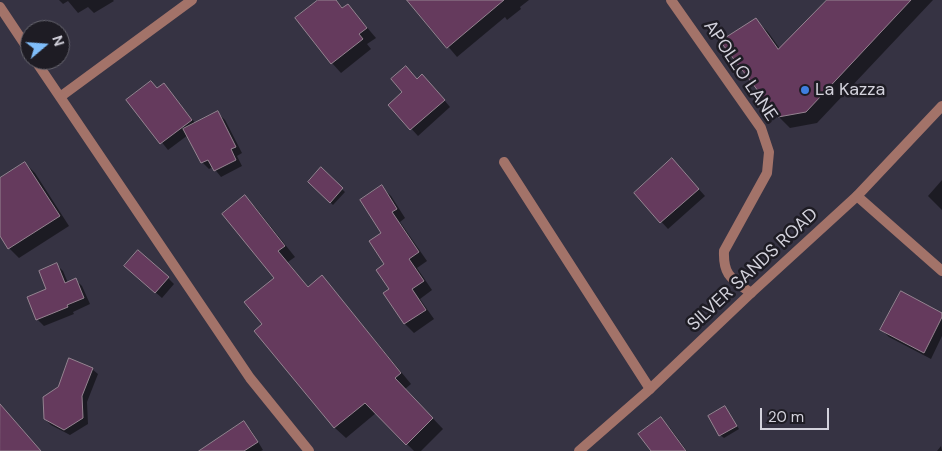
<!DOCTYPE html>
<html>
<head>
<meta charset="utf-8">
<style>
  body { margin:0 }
  #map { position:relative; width:942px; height:451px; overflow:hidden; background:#363343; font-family:"DM Sans",sans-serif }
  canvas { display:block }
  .north { position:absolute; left:20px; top:20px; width:50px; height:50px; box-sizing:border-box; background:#1e1c24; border:1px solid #66656e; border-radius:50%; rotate:72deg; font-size:14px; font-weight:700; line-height:20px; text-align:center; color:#d3d2dc }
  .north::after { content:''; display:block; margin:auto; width:18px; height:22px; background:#7fbdfa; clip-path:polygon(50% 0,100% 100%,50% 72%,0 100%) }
  .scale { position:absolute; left:760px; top:408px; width:69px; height:22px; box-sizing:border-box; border:2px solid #d3d2dc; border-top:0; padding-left:6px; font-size:15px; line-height:18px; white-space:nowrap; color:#d3d2dc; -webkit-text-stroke:4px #1e1c24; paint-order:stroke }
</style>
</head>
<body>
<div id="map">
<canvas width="942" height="451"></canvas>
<div class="north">N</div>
<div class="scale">20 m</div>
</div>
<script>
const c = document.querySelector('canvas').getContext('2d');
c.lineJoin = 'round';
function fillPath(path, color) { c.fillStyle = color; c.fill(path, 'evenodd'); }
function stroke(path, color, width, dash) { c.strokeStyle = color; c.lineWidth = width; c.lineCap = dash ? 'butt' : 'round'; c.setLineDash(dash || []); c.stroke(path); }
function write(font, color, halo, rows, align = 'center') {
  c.font = font + ' "DM Sans",sans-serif'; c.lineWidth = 5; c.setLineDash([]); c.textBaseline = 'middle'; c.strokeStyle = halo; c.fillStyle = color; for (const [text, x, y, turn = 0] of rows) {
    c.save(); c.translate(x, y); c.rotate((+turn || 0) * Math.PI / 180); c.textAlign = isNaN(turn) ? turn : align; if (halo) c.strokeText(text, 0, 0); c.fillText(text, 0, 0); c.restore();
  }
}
fillPath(new Path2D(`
  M59,0H113L114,1L94,13L88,7L78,13L68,1L63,4Z
  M320,0H336L344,9L348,5L376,38L367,44L371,49L341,73L332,63Z
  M417,0H529L520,7L521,9L507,20L505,17L457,57L412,4Z
  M828,0H933L817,123L790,128L778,116L756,20L768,32L780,49Z
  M417,80L429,82L450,107L418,136L390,105Z
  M158,89L170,92L196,124L218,113L225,120L242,153L237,156L242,166L221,177L213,167L209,169L202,162L188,135L168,150L128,100Z
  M25,163L35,173L69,226L19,258L9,248L0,234V179Z
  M679,167L705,196L668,229L635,193Z
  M321,169L345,192L333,205L310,182Z
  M942,180V210L928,196Z
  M382,187L391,196L405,218L400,222L427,261L417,268L432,290L420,299L434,319L414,333L405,324L384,293L391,289L383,233Z
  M245,197L256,208L295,257L288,262L309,288L322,277L332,288L411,384L405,389L443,429L421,451H414L376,413L346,438L335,428L256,331L264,324L275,278Z
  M57,265L63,271L68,283L76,280L82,286L90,304L73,312L74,314L44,326L37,319Z
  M132,272L168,278L174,284L162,298Z
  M942,314V336L931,359L889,337L882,330Z
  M92,369L98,374L87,402L88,424L70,435L51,425L45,419Z
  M725,408L739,429L724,438L720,435Z
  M661,419L670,428L687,451H652Z
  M244,423L251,430L263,450L261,451H216Z
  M941,446L942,451H937Z`), '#0007');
const building = new Path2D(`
  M318,0H336L342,8L348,4L367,28L359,34L363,39L331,64L295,18Z
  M407,0H504L447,48Z
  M827,0H911L806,112L778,117L720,41L756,18L778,49Z
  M406,66L417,79L422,74L445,100L410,130L388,105L402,92L391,79Z
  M151,81L157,88L164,83L192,120L160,144L126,100Z
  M218,111L236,147L231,149L236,160L214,171L208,160L201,163L183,129Z
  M672,158L699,189L660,223L634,193Z
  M25,162L60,216L8,249L0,236V178Z
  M321,167L343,188L330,203L308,182Z
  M382,185L397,209L392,212L419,252L409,259L424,281L412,289L426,310L404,324L383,293L389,289L376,270L384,264L369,241L381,233L360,200Z
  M245,195L285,246L278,251L308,287L322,275L401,373L395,378L433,418L406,445L365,403L334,428L254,331L262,324L244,302L274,278L222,214Z
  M138,250L169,277L155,293L124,266Z
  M57,263L65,283L76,278L84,298L67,305L68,307L36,320L27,297L46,289L39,271Z
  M901,291L942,313V317L924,353L880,330Z
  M69,358L93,368L82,396L83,418L64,430L44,419L43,397L58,387Z
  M0,404L41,451H0Z
  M725,406L737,426L719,436L708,416Z
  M661,417L686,451H651L638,434Z
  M244,421L258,442L244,451H199Z`);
fillPath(building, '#653a5d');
stroke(building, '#958491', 1);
stroke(new Path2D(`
  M504,162L650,389`), '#a37369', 10);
stroke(new Path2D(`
  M671,0L761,128L769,152L767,173L724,251C723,276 732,279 751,293
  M0,7L30,52
  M35,60L250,378L309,451
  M60,97L192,0
  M857,196L942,271`), '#a37369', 10);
stroke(new Path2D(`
  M579,451L650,389L751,293L857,196L942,106`), '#a37369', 10);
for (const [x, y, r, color] of [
  [805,90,5,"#3f7fe0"]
]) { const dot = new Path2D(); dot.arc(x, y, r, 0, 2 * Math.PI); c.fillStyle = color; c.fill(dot); stroke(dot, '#1e1c24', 2); }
write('18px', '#d3d2dc', '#1e1c24', [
  ["APOLLO LANE",740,71,56],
  ["SILVER SANDS ROAD",753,270,-43]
]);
write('18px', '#d3d2dc', '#1e1c24', [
  ["La Kazza",815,90]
], 'left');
</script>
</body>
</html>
